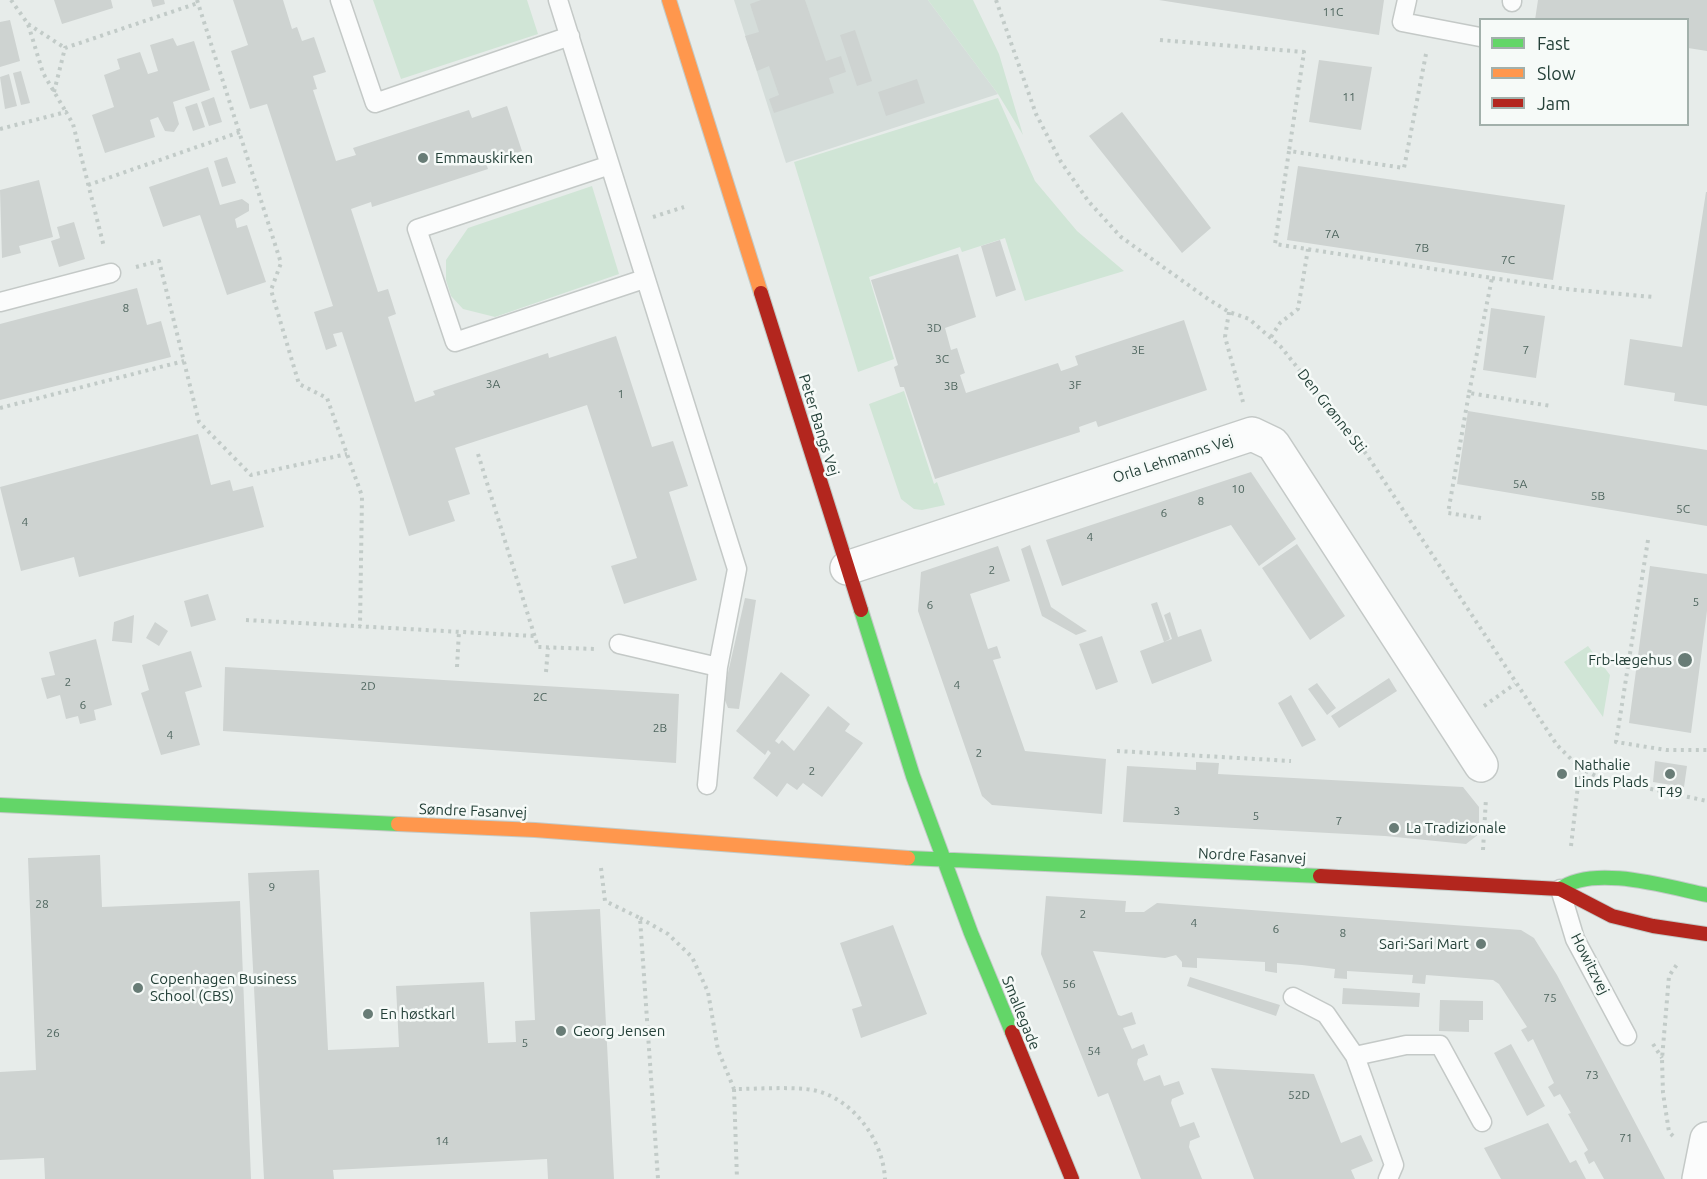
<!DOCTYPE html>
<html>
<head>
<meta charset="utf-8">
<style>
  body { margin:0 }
  #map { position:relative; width:1707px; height:1179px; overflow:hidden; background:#e7ecea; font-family:Ubuntu,sans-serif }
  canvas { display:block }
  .legend { position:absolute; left:1479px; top:18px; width:210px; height:108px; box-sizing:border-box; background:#f6faf8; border:2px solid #a2b0ab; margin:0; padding:8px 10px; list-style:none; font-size:18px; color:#244038 }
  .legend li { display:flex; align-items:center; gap:12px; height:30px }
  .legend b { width:30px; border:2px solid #a2b0ab }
</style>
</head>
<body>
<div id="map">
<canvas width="1707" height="1179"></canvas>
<ul class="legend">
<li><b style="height:8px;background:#63d668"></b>Fast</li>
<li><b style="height:8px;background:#ff974d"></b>Slow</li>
<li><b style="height:8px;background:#b3261e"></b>Jam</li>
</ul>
</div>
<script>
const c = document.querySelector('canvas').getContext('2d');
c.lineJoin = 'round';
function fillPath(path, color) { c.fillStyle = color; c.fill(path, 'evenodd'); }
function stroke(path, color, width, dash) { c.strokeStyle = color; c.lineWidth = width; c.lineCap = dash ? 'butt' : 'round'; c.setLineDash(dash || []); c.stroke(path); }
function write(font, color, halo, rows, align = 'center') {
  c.font = font + ' Ubuntu,sans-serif'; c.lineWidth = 5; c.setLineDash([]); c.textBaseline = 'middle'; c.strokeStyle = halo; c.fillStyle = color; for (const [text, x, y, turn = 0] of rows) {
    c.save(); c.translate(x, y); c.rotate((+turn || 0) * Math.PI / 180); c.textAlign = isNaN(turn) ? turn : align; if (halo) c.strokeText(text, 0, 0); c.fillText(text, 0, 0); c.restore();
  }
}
fillPath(new Path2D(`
  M734,0H928L998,94L786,163Z`), '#d5ddda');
fillPath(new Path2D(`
  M373,0H527L538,34L401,79Z
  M928,0H973L999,54L1023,135L998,94Z
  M998,98L1035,181L1077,231L1124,271L1025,301L1005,238L962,252L960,247L869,277L894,359L858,372L794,162Z
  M592,186L619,274L495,317L463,309L451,296L446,280V260L468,228Z
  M904,391L934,484L937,482L945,505L922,510L914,509L901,499L869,404Z
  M1588,646L1610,675L1603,717L1564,662Z`), '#d0e5d6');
fillPath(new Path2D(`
  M54,0H111L113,8L62,24Z
  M151,0H164L165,4L153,7Z
  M233,0H283L292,29L297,27L302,41L314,37L326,72L313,76L317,89L313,90L336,161L356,155L353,148L469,110L472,118L507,106L522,151L486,163L488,169L372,207L371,202L351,209L378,292L388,289L396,314L388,317L415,402L435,395L433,391L548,353L549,358L616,336L652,447L673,441L688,486L669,492L697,580L624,604L611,566L637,558L587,405L455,448L470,494L448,501L455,521L409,536L342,332L333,334L337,346L326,350L314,312L333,306L267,104L250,109L231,51L248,45Z
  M761,0H805L826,61L841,56L846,72L829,78L834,93L774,113L769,99L779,95L769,66L757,71L745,36L759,32L750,4Z
  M1159,0H1384L1379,35Z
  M1538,0H1707V51L1688,48V20H1535Z
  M10,20L20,61L0,67V22Z
  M855,30L872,81L857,86L840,35Z
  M173,38L177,46L194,41L210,90L173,102L179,124L174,132L165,131L158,117L150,120L155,137L105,153L92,115L114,107L104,75L120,69L117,59L140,52L148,74L158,71L150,45Z
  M1319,60L1372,67L1361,130L1309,122Z
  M21,71L30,103L21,105L13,73Z
  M9,74L17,106L5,109L0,77Z
  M917,79L925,103L886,116L878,92Z
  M214,97L222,122L209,126L201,102Z
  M197,103L205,127L193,131L185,107Z
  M1122,112L1211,228L1182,253L1089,136Z
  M227,157L236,183L222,187L214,161Z
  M1298,166L1565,205L1553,280L1287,240Z
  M208,167L220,205L242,199L249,204V211L235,219L237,228L247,225L266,282L227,295L200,215L163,227L149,187Z
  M39,180L53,237L19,246L21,253L2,258L0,190Z
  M1706,192H1707V406L1674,401L1675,393L1624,385L1630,339L1682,347Z
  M74,222L85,259L59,267L51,241L60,238L57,227Z
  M1000,240L1016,290L996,297L981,246Z
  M958,254L976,317L945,328L951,350L957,348L965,373L960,375L966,393L1058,363L1061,371L1070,368L1078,365L1075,356L1184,320L1207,390L1098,427L1096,421L1079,427L1080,432L935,479L904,387H900L894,367L898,365L871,280Z
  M137,288L147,325L161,321L171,357L0,400V324Z
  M1491,308L1545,316L1536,378L1483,370Z
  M1468,411L1707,450V526L1457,484Z
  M198,434L211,485L230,480L233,491L253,486L264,527L79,577L74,557L21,571L0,487Z
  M1251,472L1296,539L1259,566L1231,525L1062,586L1046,540Z
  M1297,544L1345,616L1310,640L1262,568Z
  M1030,545L1051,607L1087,631L1076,635L1042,616L1021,549Z
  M998,546L1010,581L970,594L988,649L997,646L1001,658L993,660L1025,751L1106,759L1102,814L992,805L982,796L918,611L921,572Z
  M1650,566L1707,574V611L1691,733L1629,723Z
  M208,594L216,620L191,627L184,601Z
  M745,598L756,600L739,709L728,708L723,695Z
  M1157,602L1170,639L1164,642L1151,604Z
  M1170,612L1178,637L1201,629L1212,661L1152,684L1140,651L1172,639L1164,615Z
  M134,615L132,643L112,641L114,622Z
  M155,622L168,631L159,646L146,638Z
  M1102,636L1118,682L1096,690L1079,644Z
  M96,639L112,705L94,710L96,720L80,724L78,716L66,719L60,695L47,699L41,678L55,675L49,652Z
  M191,651L202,687L185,692L200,745L161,755L141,693L149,690L142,665Z
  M225,667L679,694L676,763L223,731Z
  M781,672L810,695L775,741L779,744L782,740L794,751L828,706L850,724L845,731L863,743L822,797L803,783L797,790L787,783L777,797L753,778L771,753L768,750L765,755L736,731Z
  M1389,678L1397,691L1339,728L1331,716Z
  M1317,683L1336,708L1327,715L1308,689Z
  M1291,695L1316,740L1302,747L1278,703Z
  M1655,761L1687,766L1684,787L1653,782Z
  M1196,762L1219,763L1218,774L1463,787L1479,807V834L1466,844L1385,836L1123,822L1127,766L1196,770Z
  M100,855L102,907L240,901L251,1179H45L44,1158L0,1160V1072L36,1070L28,858Z
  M319,870L328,1050L399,1047L396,986L484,982L488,1043L516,1042L515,1021L535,1020L530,912L600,909L614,1179H548L547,1159L333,1170L334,1179H264L248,873Z
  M1046,896L1126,901L1125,912H1144L1157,903L1521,930L1534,938L1557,975L1665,1179H1604L1594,1161L1589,1164L1584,1153L1588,1150L1568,1114L1571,1113L1560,1094L1554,1097L1548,1087L1554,1083L1533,1039L1528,1042L1521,1030L1527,1027L1499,984L1493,980L1426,975L1425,984L1412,983L1413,975L1347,971V979L1334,978L1335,969L1302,965L1277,963V973L1265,971V962L1197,958V968L1182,967V962L1176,955L1165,958L1093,951L1118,1015L1121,1016L1132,1012L1136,1024L1123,1028L1132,1049L1144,1044L1148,1055L1138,1059L1137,1064L1144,1081L1160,1075L1164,1086L1179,1081L1184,1094L1172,1099L1171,1103L1180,1127L1194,1122L1200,1137L1190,1141L1189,1147L1202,1179H1141L1108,1093L1098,1097L1041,954Z
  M893,925L927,1014L861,1038L852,1009L862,1006L840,943Z
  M1190,977L1280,1005L1276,1016L1187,986Z
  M1343,988L1420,993L1419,1007L1342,1004Z
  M1440,1000L1483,1001V1020H1469V1032L1439,1031Z
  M1511,1044L1545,1106L1527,1116L1494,1053Z
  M1211,1068L1314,1074L1341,1143L1361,1135L1373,1161L1351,1170L1355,1179H1254Z
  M1548,1123L1570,1163L1576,1160L1586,1179H1501L1484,1148Z`), '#ced3d1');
const lane = new Path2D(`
  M340,0L375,103L570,36
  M558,0L737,569L718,667L707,785
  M1407,0L1402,22L1480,37
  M1512,0V2
  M610,165L417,229L455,342L644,279
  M0,302L111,273
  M619,644L718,667
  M1560,889L1575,939L1627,1036
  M1293,997L1326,1014L1355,1056L1394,1165L1388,1179
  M1355,1056L1406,1045H1440L1482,1122`);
const street = new Path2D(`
  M847,568L1252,434L1273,444L1481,765
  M1699,1179L1707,1139`);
const fast = new Path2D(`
  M861,610L913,776L971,933L1012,1032
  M0,805L398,824
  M908,858L1320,876
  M1560,889C1594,864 1668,887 1707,895`);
const slow = new Path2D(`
  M669,0L761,293
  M398,824L535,830L908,858`);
const jam = new Path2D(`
  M761,293L861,610
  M1320,876L1560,889L1612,916L1653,926L1707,934
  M1012,1032L1072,1179`);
stroke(lane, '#c4c9c7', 21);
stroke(street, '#c4c9c7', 36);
stroke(fast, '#c2cac7', 16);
stroke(slow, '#c2cac7', 16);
stroke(jam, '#c2cac7', 16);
stroke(new Path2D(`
  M11,0L28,24L43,73L66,112
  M197,0L281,263L271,290L299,384L327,398L362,496L360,626
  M996,0L1036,114L1061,162L1089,202L1121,237L1208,299L1229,312L1249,319L1281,347L1367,455L1557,745L1580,768L1600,778L1707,801
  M28,24L65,48
  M1160,40L1304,52L1289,151
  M1426,54L1404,168L1289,151L1275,244L1492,278L1469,393
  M54,92L65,48L198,3
  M0,129L66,112L73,124L104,247
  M88,185L240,132
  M653,217L684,207
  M136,267L159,261L199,422L251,475L347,454
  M1492,278L1566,289L1653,297
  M1229,312L1225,337L1243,402
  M1271,337L1280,323L1298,309L1308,249
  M0,408L184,361
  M478,454L538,647L595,649
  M1481,518L1448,513L1469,393L1551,406
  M1648,540L1616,742L1666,750H1707
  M246,620L534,636
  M457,667L459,631
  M546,672L548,648
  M1484,706L1515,684
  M1117,751L1291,761
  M1571,846L1580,768
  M1483,850L1486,798
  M601,868L605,901L640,918L658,1179
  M640,918L668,934L692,957L708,992L718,1050L734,1089C757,1089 782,1087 805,1089C848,1092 883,1137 885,1179
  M1653,1044L1662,1058
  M734,1089L737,1179
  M1673,1136L1669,1132L1663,1093L1662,1059L1669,976L1678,963`), '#c2cbc8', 4, [3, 4.5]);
stroke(lane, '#fbfcfc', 18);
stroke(street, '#fbfcfc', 33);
stroke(fast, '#63d668', 14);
stroke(slow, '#ff974d', 14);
stroke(jam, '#b3261e', 14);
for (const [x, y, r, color] of [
  [423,158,6,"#687c76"],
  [1685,660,8,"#687c76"],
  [1562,774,6,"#687c76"],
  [1670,774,6,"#687c76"],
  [1394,828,6,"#687c76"],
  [1481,944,6,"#687c76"],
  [138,988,6,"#687c76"],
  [368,1014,6,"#687c76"],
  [561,1031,6,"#687c76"]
]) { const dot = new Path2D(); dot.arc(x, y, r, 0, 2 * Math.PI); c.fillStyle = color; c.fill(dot); stroke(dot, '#f6faf8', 2); }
write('12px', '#4f665f', null, [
  ["11C",1333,12],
  ["11",1349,97],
  ["7A",1332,234],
  ["7B",1422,248],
  ["7C",1508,260],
  ["8",126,308],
  ["3D",934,328],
  ["3E",1138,350],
  ["7",1526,350],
  ["3C",942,359],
  ["3A",493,384],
  ["3F",1075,385],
  ["3B",951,386],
  ["1",621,394],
  ["5A",1520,484],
  ["10",1238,489],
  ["5B",1598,496],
  ["8",1201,501],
  ["5C",1683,509],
  ["6",1164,513],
  ["4",25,522],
  ["4",1090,537],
  ["2",992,570],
  ["5",1696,602],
  ["6",930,605],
  ["2",68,682],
  ["4",957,685],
  ["2D",368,686],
  ["2C",540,697],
  ["6",83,705],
  ["2B",660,728],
  ["4",170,735],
  ["2",979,753],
  ["2",812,771],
  ["3",1177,811],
  ["5",1256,816],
  ["7",1339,821],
  ["9",272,887],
  ["28",42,904],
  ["2",1083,914],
  ["4",1194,923],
  ["6",1276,929],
  ["8",1343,933],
  ["56",1069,984],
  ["75",1550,998],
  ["26",53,1033],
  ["5",525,1043],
  ["54",1094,1051],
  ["73",1592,1075],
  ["52D",1299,1095],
  ["71",1626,1138],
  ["14",442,1141]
]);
write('15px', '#244038', '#f6faf8', [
  ["Emmauskirken",435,158],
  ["Frb-lægehus",1672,660,"right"],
  ["Nathalie",1574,765],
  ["Linds Plads",1574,782],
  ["T49",1670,792,"center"],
  ["La Tradizionale",1406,828],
  ["Sari-Sari Mart",1469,944,"right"],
  ["Copenhagen Business",150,979],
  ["School (CBS)",150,996],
  ["En høstkarl",380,1014],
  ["Georg Jensen",573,1031]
], 'left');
write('15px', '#244038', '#f6faf8', [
  ["Den Grønne Sti",1332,411,52],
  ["Peter Bangs Vej",819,425,73],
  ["Orla Lehmanns Vej",1173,459,-18],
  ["Søndre Fasanvej",473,811,2],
  ["Nordre Fasanvej",1252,856,3],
  ["Howitzvej",1590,964,63],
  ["Smallegade",1021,1013,68]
]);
</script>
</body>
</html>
